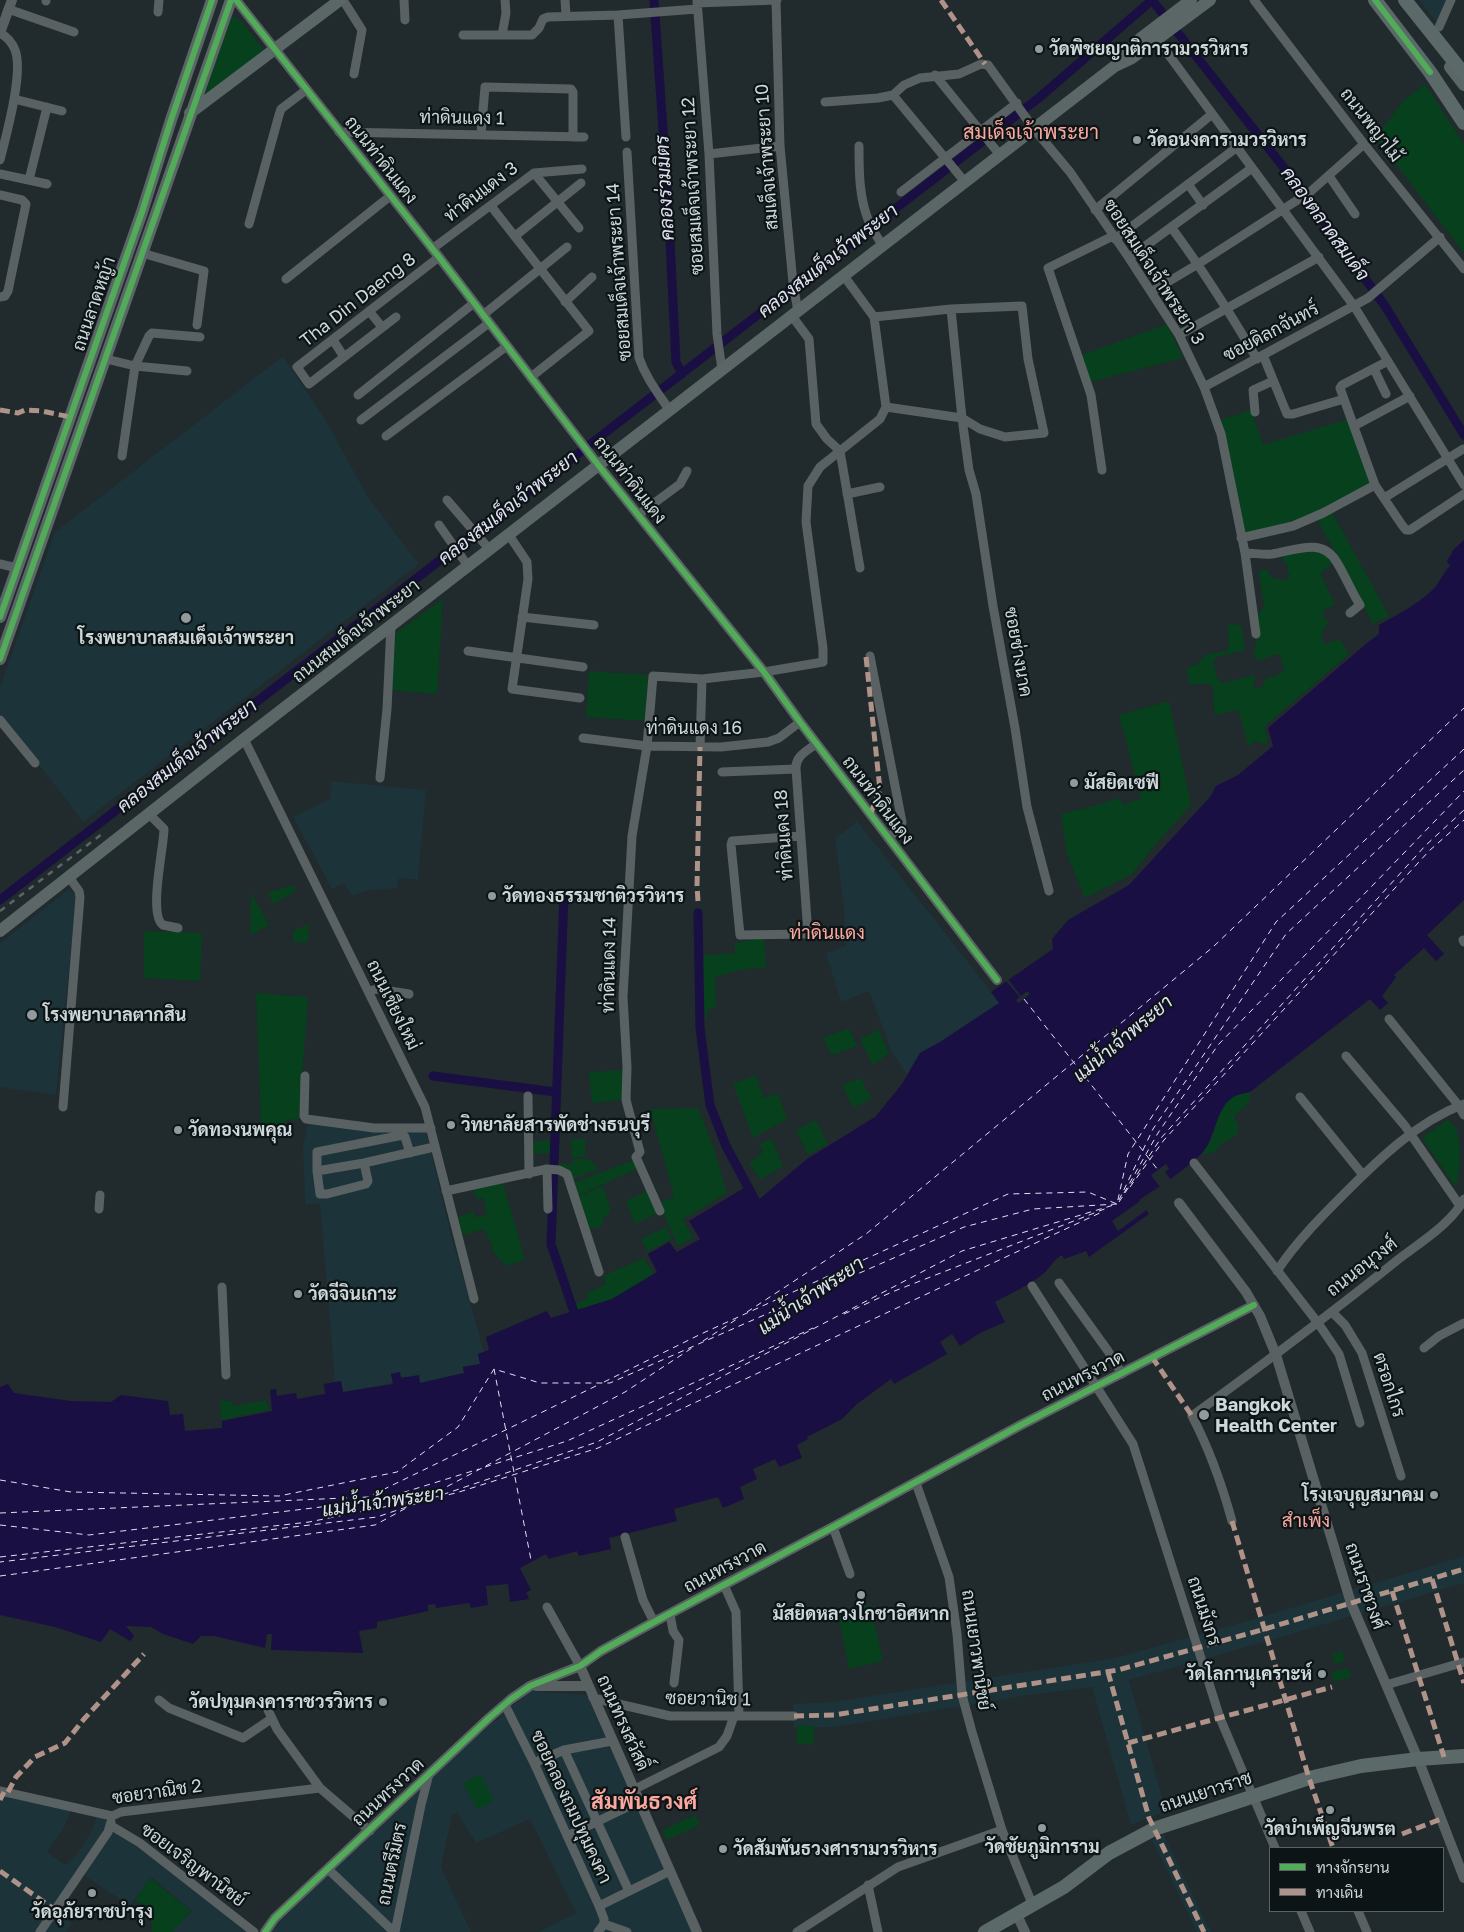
<!DOCTYPE html>
<html>
<head>
<meta charset="utf-8">
<style>
  body { margin:0 }
  #map { position:relative; width:1464px; height:1932px; overflow:hidden; background:#212a2d; font-family:"Golos Text",Sarabun,sans-serif }
  canvas { display:block }
  .legend { position:absolute; left:1269px; top:1847px; width:175px; height:65px; box-sizing:border-box; background:#0d1416; border:1px solid #5a6265; margin:0; padding:6px 9px; list-style:none; font-size:15px; color:#cdd8db }
  .legend li { display:flex; align-items:center; gap:10px; height:25px }
  .legend b { width:25px; border:1px solid #5a6265 }
</style>
</head>
<body>
<div id="map">
<canvas width="1464" height="1932"></canvas>
<ul class="legend">
<li><b style="height:6px;background:#51ab58"></b>ทางจักรยาน</li>
<li><b style="height:6px;background:#af9288"></b>ทางเดิน</li>
</ul>
</div>
<script>
const c = document.querySelector('canvas').getContext('2d');
c.lineJoin = 'round';
function fillPath(path, color) { c.fillStyle = color; c.fill(path, 'evenodd'); }
function stroke(path, color, width, dash) { c.strokeStyle = color; c.lineWidth = width; c.lineCap = dash ? 'butt' : 'round'; c.setLineDash(dash || []); c.stroke(path); }
function write(font, color, halo, rows, align = 'center') {
  c.font = font + ' "Golos Text",Sarabun,sans-serif'; c.lineWidth = 4.5; c.setLineDash([]); c.textBaseline = 'middle'; c.strokeStyle = halo; c.fillStyle = color; for (const [text, x, y, turn = 0] of rows) {
    c.save(); c.translate(x, y); c.rotate((+turn || 0) * Math.PI / 180); c.textAlign = isNaN(turn) ? turn : align; if (halo) c.strokeText(text, 0, 0); c.fillText(text, 0, 0); c.restore();
  }
}
fillPath(new Path2D(`
  M1419,0H1447L1437,23Z
  M283,356L325,419L368,497L419,564L83,822L0,714V687L55,532Z
  M331,781L426,790L418,880L399,878L397,888L366,891L352,896L344,883L332,889L293,817L330,799Z
  M857,821L1000,1003L940,1042L920,1053L907,1075L891,1050L869,991L841,1002L826,953L846,946L844,909L835,839Z
  M69,889L75,894V914L56,1095L0,1087V943Z
  M308,1122L426,1131L450,1231L484,1352L478,1354L480,1364L463,1367L464,1373L420,1383L391,1373L393,1383L343,1392L341,1381L335,1382L320,1204H305L303,1147Z
  M1464,1556V1583L1268,1641L1129,1680L1166,1811L1131,1825L1092,1687L1023,1696L836,1727L794,1728L793,1704L832,1702L1115,1658L1261,1617Z
  M530,1691L587,1695L694,1932H539L576,1913L530,1819L476,1843L457,1812L452,1816L441,1867L471,1932H270L306,1895L474,1739Z
  M0,1793L71,1810L64,1828L47,1852L66,1865L78,1853L91,1832L97,1816L109,1819L107,1827L37,1932H0Z
  M112,1828L140,1844L247,1932H172L192,1911L151,1877L130,1906L82,1874Z
  M1163,1835H1164L1211,1932H1197L1152,1840Z
  M56,1912L72,1923L66,1932H42Z`), '#1b3339');
fillPath(new Path2D(`
  M234,17L241,21L263,49L262,53L205,94V91L231,18Z
  M1425,84L1464,144V253L1376,138L1402,102Z
  M1167,324L1183,358L1090,382L1082,355Z
  M1251,410L1263,445L1348,419L1371,484L1323,512L1242,537L1217,421Z
  M1331,510L1389,616L1373,624L1316,517Z
  M1302,549L1323,552L1333,563L1322,572L1321,575L1334,602L1333,606L1325,609L1323,618H1326L1328,624L1323,630L1324,633L1321,638L1325,644L1339,639L1349,654L1266,725L1265,729L1268,740L1266,745L1256,741L1248,746L1239,712L1234,710L1217,715L1214,713L1213,686C1204,681 1198,686 1189,684L1187,670L1188,667L1198,664L1205,655L1229,650L1228,625L1239,624L1242,628L1245,647L1243,651L1216,657L1213,662L1218,680L1224,683L1253,675L1255,677L1254,687L1259,689L1264,685L1265,679L1282,673L1284,669L1280,656L1277,654L1258,661L1255,657L1254,651L1258,636L1257,616L1264,606L1259,573L1261,569L1267,570L1271,577L1286,581L1290,574L1288,572V566L1283,561V556Z
  M443,599L437,694L391,690L396,633Z
  M589,671L648,675L645,721L586,717Z
  M1169,701L1191,805L1154,846L1132,874L1085,898L1067,855L1061,814L1098,805L1118,798L1124,805L1141,798L1119,715Z
  M294,885L296,891L273,904L268,893Z
  M251,892L269,925L250,935Z
  M309,924L308,942H293V931Z
  M144,931L202,933L200,981L144,978Z
  M764,938L766,967L740,970L715,977L716,1008L707,1010L706,1019L701,1020V955L735,953V943Z
  M256,993L308,997L299,1119L286,1120L285,1125H261Z
  M849,1028L857,1046L832,1055L823,1038Z
  M879,1030L889,1053L873,1065L860,1039Z
  M624,1070L623,1100L592,1103L589,1072Z
  M756,1075L764,1098L778,1093L787,1119L753,1138L733,1084Z
  M861,1078L871,1099L853,1108L842,1085Z
  M1250,1092C1251,1109 1242,1105 1234,1117L1239,1126L1237,1135L1221,1144L1215,1152L1209,1154L1201,1153C1205,1148 1210,1143 1212,1137C1218,1123 1219,1105 1235,1096C1239,1094 1245,1093 1250,1092Z
  M698,1108L714,1149L727,1193L683,1219L693,1238L678,1246L659,1204L674,1196L650,1109Z
  M816,1120L828,1144L808,1155L796,1130Z
  M1447,1120C1464,1124 1461,1169 1456,1187L1422,1138Z
  M571,1139H585V1156L572,1158Z
  M772,1139L783,1166L760,1180L749,1163L763,1152L759,1144Z
  M553,1140V1153L531,1154L530,1142Z
  M575,1159H589L599,1169L570,1180L556,1168V1164H571Z
  M634,1160L637,1169L577,1196L573,1183Z
  M503,1183L525,1260L506,1266L494,1253L491,1243L484,1229L463,1235L457,1218L473,1211L475,1217L487,1215L484,1198L476,1199L474,1189Z
  M603,1186L611,1211L603,1219L602,1226L588,1230L577,1197Z
  M647,1191L657,1213L635,1224L626,1201Z
  M666,1227L672,1239L647,1252L641,1239Z
  M644,1258L654,1274L612,1299L574,1312L572,1306L587,1299L586,1294L606,1284L603,1276Z
  M220,1400L231,1401L234,1406L266,1400L270,1410L221,1420Z
  M870,1604L883,1661L849,1669L839,1619Z
  M1342,1651L1345,1661L1335,1664L1332,1654Z
  M1348,1668L1351,1677L1334,1682L1331,1672Z
  M797,1725L815,1726L813,1745L797,1743Z
  M480,1774L494,1800L478,1810L463,1784Z
  M695,1815L700,1825L667,1840L662,1830Z
  M150,1878L191,1911L172,1932H152L151,1910L135,1900Z`), '#06401d');
fillPath(new Path2D(`
  M1464,540V900L1427,935L1444,954L1436,961L1424,948L1394,975L1396,977L1382,996L1388,1003L1380,1010L1370,999L1250,1092C1245,1093 1239,1094 1235,1096C1214,1108 1217,1137 1202,1153C1184,1171 1160,1186 1139,1200L1149,1214L1089,1257L1086,1251L1064,1259L1062,1255C1053,1260 1050,1268 1043,1274C1028,1286 1011,1293 995,1302L1005,1322L980,1333L960,1346L952,1334L940,1342L947,1354L894,1384L891,1379L857,1404L842,1419L807,1437L808,1439L797,1445L802,1458L779,1467L775,1459L753,1469L757,1479L740,1487L744,1499L723,1508L718,1497L674,1509L677,1521L609,1538L611,1549L579,1556L577,1551L549,1559L546,1554L520,1568L531,1590L526,1592L529,1599L510,1602L508,1584L486,1586L488,1605L471,1608L469,1603L436,1608L435,1604L428,1605V1611L377,1622V1628L359,1631L363,1653L271,1650L272,1634H267L265,1648L214,1636H201L193,1644L163,1634L151,1627L126,1626L134,1636L130,1641L110,1629L101,1642L55,1627L0,1615V1387L8,1384L14,1393L71,1401L111,1402L121,1395L168,1401L170,1415L183,1414L185,1431L222,1428V1421L272,1411L270,1390L276,1389L277,1396L296,1393L297,1399L325,1394L324,1384L341,1381L343,1392L393,1384L391,1374L400,1372L401,1378L419,1375L420,1383L464,1373L463,1367L480,1364L478,1354L489,1350L486,1337L547,1311L551,1318L612,1299L657,1272L648,1254L669,1242L677,1252L700,1239L689,1221L744,1188L756,1202L807,1159L875,1117L902,1084L920,1053L940,1042L999,1003L991,992L1053,949L1052,939L1068,920L1129,885L1210,797L1216,786L1238,775L1273,746L1268,728L1367,643L1379,634V625C1394,617 1426,599 1436,586C1441,579 1444,572 1450,566L1447,561L1454,549Z`), '#190f43');
fillPath(new Path2D(`
  M1007,978L1021,996L1027,991L1030,994L1019,1003L1016,1000L1020,997L1005,980Z
  M1166,1164L1169,1169L1165,1172L1171,1180L1142,1201L1148,1209L1118,1231L1112,1221L1160,1187L1151,1175Z`), '#212a2d');
stroke(new Path2D(`
  M654,0L668,201L676,362L682,374
  M1152,0L1288,173L1385,306L1464,435
  M564,894L551,1244L574,1312
  M0,900L1040,97L1152,0
  M698,913L700,1028L710,1105L726,1146L762,1213
  M433,1076L556,1092`), '#190f43', 9);
stroke(new Path2D(`
  M1024,999L1158,1170
  M1130,1187L1164,1140L1429,851L1464,820
  M1124,1193L1158,1133L1218,1045L1464,791
  M1119,1200L1153,1129L1286,934L1464,770
  M1119,1202L1161,1138L1425,846L1464,810
  M747,1312L866,1234L1213,947L1464,708
  M844,1314L892,1292L1107,1208
  M703,1341L737,1319
  M494,1369L531,1560
  M604,1382L701,1334L1008,1194L1088,1192L1117,1204L1128,1154L1276,922L1464,749
  M485,1467L567,1441L813,1328
  M0,1480L71,1492L279,1496L397,1472L458,1427L494,1369L540,1383H610L964,1227L1033,1209L1117,1204L962,1251L597,1442L377,1517L0,1562
  M438,1497L456,1493L598,1448L1104,1211
  M418,1502L625,1392L695,1346
  M0,1513L368,1497L600,1384
  M0,1525L89,1535L379,1500L479,1469
  M0,1557L309,1522L419,1500
  M0,1576L375,1525L408,1507`), '#e1e1f4', 1, [6, 5]);
stroke(new Path2D(`
  M343,0L362,30L354,74
  M404,0L405,20
  M565,0L566,15
  M697,0L709,154L717,334L722,370
  M776,0L780,146L793,283L798,312
  M1254,0L1364,144L1464,269
  M46,1V0
  M697,3L777,0
  M8,9L74,32
  M158,12L159,0
  M618,15L626,137
  M1439,27L1451,0
  M0,33C7,37 12,42 15,50C24,72 6,136 0,160
  M463,35H532L539,28L543,19L548,17L618,15L697,9
  M502,35L506,13L505,0
  M1157,39L1354,306L1464,485
  M935,75L1000,155
  M893,95L965,182
  M14,99L62,111
  M825,102L878,98L893,95L904,85L920,78L959,74L981,64L988,65L1034,129L1070,172L1129,258L1179,335L1204,387L1221,434L1245,553C1254,553 1263,555 1272,554C1294,551 1321,537 1336,561C1345,575 1351,591 1360,605L1350,613
  M339,132L584,137
  M481,134L485,87L571,89L573,92V137
  M859,146C859,172 859,198 869,222C872,230 878,238 883,246
  M627,152L639,358C646,378 658,393 670,411
  M709,154L780,146
  M534,173L579,228
  M0,174L47,184
  M1329,176L1355,214
  M29,180L47,107
  M1188,184L1203,205
  M901,192L1017,103
  M0,195L22,200L26,204L8,291L5,296L0,297
  M491,206L589,331L531,377
  M1095,210L1211,115
  M249,224L279,115L281,109L306,90
  M1171,227C1203,270 1230,313 1257,359
  M515,236L581,183
  M1115,239L1236,148
  M432,249L534,173L582,169
  M142,253L204,271L197,325
  M1129,258L1252,168
  M286,279L389,197
  M1151,292L1198,264L1310,192L1364,144
  M565,302L592,277
  M951,309L962,418L969,470L976,494L993,606L1015,728L1027,807L1049,891
  M369,311L382,327
  M483,315L567,247
  M792,316L809,339L816,424L827,439L840,451L860,568
  M396,317L309,384L297,367L439,257
  M874,317L951,309L1022,306L1028,359L1044,433L1005,437L980,429L962,418L886,407
  M1179,335L1319,257
  M333,340L344,357
  M1263,355L1287,414H1293L1344,399
  M106,359L135,366L187,371
  M1388,361L1342,385L1340,388L1375,485L1402,525L1406,530H1410L1464,494
  M1374,369L1386,394
  M1204,387L1368,298L1440,237
  M358,395L474,303
  M1255,412L1253,390L1273,381
  M361,420L489,323
  M1354,426L1410,396
  M386,436L507,346
  M122,456L135,366L149,336L152,333L200,337
  M1102,470L1091,395L1048,268L1113,236
  M847,494L880,487
  M1384,498L1463,449
  M447,500L490,550
  M638,515L680,484L687,471
  M439,525L468,566
  M509,535L527,562L528,579L512,689L580,698
  M1241,538L1293,526L1323,513L1375,485
  M1245,553L1256,634
  M0,564L17,568
  M522,617L594,625
  M468,651L583,667
  M870,656L902,822L901,827L888,838
  M0,720L35,763
  M583,738L647,746L721,747L768,742L779,738L800,722
  M244,739L425,1107L474,1299
  M700,747L702,679
  M722,772L796,769
  M380,778L387,709L391,626
  M149,814L164,829C164,847 148,915 163,925L178,928
  M801,836L732,841L731,845L740,935L808,934L796,769C795,756 807,751 816,744
  M1463,940L1464,942
  M369,991L377,989L409,994
  M1389,1019L1459,1106L1464,1115
  M1346,1056L1405,1126L1460,1206
  M305,1076L304,1116L306,1119L374,1128H431
  M528,1096L529,1174
  M1300,1097L1363,1175
  M63,1107L80,897L79,891L69,877
  M364,1163L368,1181L366,1184L327,1194H320L317,1171V1152L403,1135L405,1137L410,1153
  M1194,1163L1318,1323L1339,1354L1360,1423
  M547,1169L548,1209
  M317,1171L364,1163L434,1147
  M446,1191L547,1169L559,1170L567,1174L599,1272
  M99,1209L100,1195
  M660,1211L636,1157L640,1152L626,1100L627,1067L623,997L632,836L647,746L653,676L702,679L764,672L823,662V648L806,522L808,486L820,467L880,419L886,407L874,317L844,276
  M1277,1271C1296,1242 1321,1217 1345,1193C1380,1158 1417,1122 1464,1104
  M1059,1283L1108,1351L1122,1374
  M1032,1286L1133,1444L1220,1718L1275,1848
  M222,1287L226,1375
  M1332,1312L1345,1325L1362,1353L1401,1476
  M1424,1348L1439,1336L1464,1323
  M916,1483L949,1577L957,1634L962,1695L972,1732L1002,1830L1033,1906
  M1232,1521C1222,1485 1210,1450 1192,1416C1262,1365 1332,1313 1400,1258C1420,1243 1453,1222 1464,1199
  M833,1527L850,1574
  M625,1537L643,1600L654,1622
  M724,1585L736,1612L739,1716
  M547,1607L580,1666
  M670,1614L673,1631L679,1640L674,1683
  M1386,1685L1464,1662
  M593,1698L670,1716H794
  M159,1700L169,1708L243,1738L271,1719
  M505,1705L534,1763L599,1906L604,1919V1924
  M268,1710L277,1729L320,1788L370,1831
  M564,1750L629,1891
  M534,1763L564,1750L612,1741
  M635,1789L719,1747L727,1736L734,1716
  M0,1791L112,1816L121,1812L320,1788
  M110,1825L140,1843L254,1932
  M567,1836L640,1801
  M328,1869L394,1932
  M868,1885L878,1932
  M599,1906L670,1871
  M1301,1911L1310,1932
  M1358,1911L1367,1932
  M604,1924L627,1932
  M40,1932L108,1832L111,1822
  M395,1932L421,1805L429,1774
  M598,1932L604,1924
  M797,1932L898,1867L1002,1830`), '#5a6163', 9);
stroke(new Path2D(`
  M236,0L439,257L599,466L764,672L800,722L997,980
  M0,33L12,0
  M1179,1203L1246,1292L1260,1316L1276,1355L1351,1603L1418,1759L1464,1878
  M580,1666L697,1932
  M536,1686H588
  M1017,1915L1025,1932
  M265,1932L275,1918L489,1718L511,1699L530,1686L580,1666L601,1651L654,1622L833,1527L1019,1426L1254,1305`), '#5a6163', 10);
stroke(new Path2D(`
  M1120,60L1141,38L1191,0
  M1450,67L1464,85
  M190,113L340,0
  M0,617L142,212L171,120L212,0
  M0,659L231,0
  M0,931L244,739L1115,66L1132,58L1210,0`), '#5b6666', 12);
stroke(new Path2D(`
  M1375,0L1430,72L1464,123
  M1405,0L1464,74
  M985,1932L1064,1887L1109,1853L1154,1829L1309,1778L1361,1766L1418,1759L1464,1756`), '#5b6969', 14);
stroke(new Path2D(`
  M0,911L102,834`), '#5d6567', 2.5, [6, 6]);
stroke(new Path2D(`
  M941,0L985,64
  M0,410L18,413L25,410L42,411L70,417
  M866,657L880,790L870,815
  M698,901L697,886L700,747
  M1152,1357L1192,1416
  M1232,1521L1309,1778L1333,1848
  M1432,1579L1464,1683
  M1392,1591L1444,1757
  M1108,1672L1149,1818L1204,1932
  M794,1716L834,1715L1118,1670L1265,1629L1464,1569
  M1128,1743L1332,1687
  M8,1792L16,1777L35,1757L65,1743L84,1719L144,1654
  M0,1800L4,1792
  M1402,1834L1441,1819
  M0,1871L58,1912`), '#af9288', 5, [10, 5]);
stroke(new Path2D(`
  M236,0L439,257L599,466L764,672L800,722L997,980
  M1375,0L1430,72
  M0,617L142,212L171,120L212,0
  M0,659L231,0
  M265,1932L275,1918L489,1718L511,1699L530,1686L580,1666L601,1651L654,1622L833,1527L1019,1426L1254,1305`), '#51ab58', 6);
for (const [x, y, r, color] of [
  [1039,49,5,"#919b9e"],
  [1137,140,5,"#919b9e"],
  [186,618,6,"#919b9e"],
  [1074,783,5,"#919b9e"],
  [492,896,5,"#919b9e"],
  [32,1015,6,"#919b9e"],
  [451,1125,5,"#919b9e"],
  [178,1130,5,"#919b9e"],
  [298,1294,5,"#919b9e"],
  [1204,1415,6,"#919b9e"],
  [1434,1495,5,"#919b9e"],
  [861,1595,5,"#919b9e"],
  [1322,1674,5,"#919b9e"],
  [383,1702,5,"#919b9e"],
  [1330,1810,5,"#919b9e"],
  [1042,1828,5,"#919b9e"],
  [723,1849,5,"#919b9e"],
  [92,1893,5,"#919b9e"]
]) { const dot = new Path2D(); dot.arc(x, y, r, 0, 2 * Math.PI); c.fillStyle = color; c.fill(dot); stroke(dot, '#0d1416', 2); }
write('bold 18px', '#cdd8db', '#0d1416', [
  ["วัดพิชยญาติการามวรวิหาร",1049,49],
  ["วัดอนงคารามวรวิหาร",1147,140],
  ["โรงพยาบาลสมเด็จเจ้าพระยา",186,638,"center"],
  ["มัสยิดเซฟี",1084,783],
  ["วัดทองธรรมชาติวรวิหาร",502,896],
  ["โรงพยาบาลตากสิน",43,1015],
  ["วิทยาลัยสารพัดช่างธนบุรี",461,1125],
  ["วัดทองนพคุณ",188,1130],
  ["วัดจีจินเกาะ",308,1294],
  ["Bangkok",1215,1405],
  ["Health Center",1215,1426],
  ["โรงเจบุญสมาคม",1424,1495,"right"],
  ["มัสยิดหลวงโกชาอิศหาก",861,1614,"center"],
  ["วัดโลกานุเคราะห์",1312,1674,"right"],
  ["วัดปทุมคงคาราชวรวิหาร",373,1702,"right"],
  ["วัดบำเพ็ญจีนพรต",1330,1829,"center"],
  ["วัดชัยภูมิการาม",1042,1847,"center"],
  ["วัดสัมพันธวงศารามวรวิหาร",733,1849],
  ["วัดอุภัยราชบำรุง",92,1912,"center"]
], 'left');
write('18px', '#cdd8db', '#0d1416', [
  ["ท่าดินแดง 1",462,118,1],
  ["ถนนพญาไม้",1371,125,52],
  ["สมเด็จเจ้าพระยา 10",767,157,-94],
  ["ถนนท่าดินแดง",381,160,52],
  ["ซอยสมเด็จเจ้าพระยา 12",693,186,-93],
  ["ท่าดินแดง 3",481,192,-37],
  ["ซอยสมเด็จเจ้าพระยา 14",619,272,-94],
  ["ซอยสมเด็จเจ้าพระยา 3",1154,272,57],
  ["Tha Din Daeng 8",358,300,-38],
  ["ถนนลาดหญ้า",94,304,-71],
  ["ซอยดิลกจันทร์",1271,332,-28],
  ["ถนนท่าดินแดง",630,480,52],
  ["ถนนสมเด็จเจ้าพระยา",356,631,-38],
  ["ซอยช่างนาค",1018,652,80],
  ["ท่าดินแดง 16",694,728],
  ["ถนนท่าดินแดง",878,800,53],
  ["ท่าดินเดง 18",784,835,-94],
  ["ท่าดินแดง 14",609,965,-89],
  ["ถนนเชียงใหม่",393,1005,64],
  ["ถนนอนุวงศ์",1362,1267,-38],
  ["ถนนทรงวาด",1083,1376,-27],
  ["ตรอกไกร",1389,1385,72],
  ["ถนนทรงวาด",725,1567,-28],
  ["ถนนราชวงศ์",1365,1586,71],
  ["ถนนมังกร",1204,1611,72],
  ["ถนนเยาวพานิชย์",976,1650,82],
  ["ซอยวานิช 1",708,1699,1],
  ["ถนนทรงสวัสดิ์",623,1723,66],
  ["ซอยวาณิช 2",157,1792,-8],
  ["ถนนทรงวาด",388,1792,-43],
  ["ถนนเยาวราช",1206,1792,-18],
  ["ซอยคลองถมปทุมคงคา",571,1807,65],
  ["ถนนตรีมิตร",392,1864,-78],
  ["ซอยเจริญพานิชย์",193,1865,37]
]);
write('italic 19px', '#e1e1f4', '#0d1416', [
  ["คลองร่วมมิตร",665,188,-93],
  ["คลองตลาดสมเด็จ",1325,224,54],
  ["คลองสมเด็จเจ้าพระยา",828,261,-38],
  ["คลองสมเด็จเจ้าพระยา",508,508,-38],
  ["คลองสมเด็จเจ้าพระยา",187,756,-38],
  ["แม่น้ำเจ้าพระยา",1123,1039,-40],
  ["แม่น้ำเจ้าพระยา",811,1296,-34],
  ["แม่น้ำเจ้าพระยา",383,1502,-8]
]);
write('19px', '#fba89f', '#0d1416', [
  ["ท่าดินแดง",827,933],
  ["สำเพ็ง",1306,1521]
]);
write('20px', '#fba89f', '#0d1416', [
  ["สมเด็จเจ้าพระยา",1031,133]
]);
write('bold 22px', '#fba89f', '#0d1416', [
  ["สัมพันธวงศ์",644,1802]
]);
</script>
</body>
</html>
